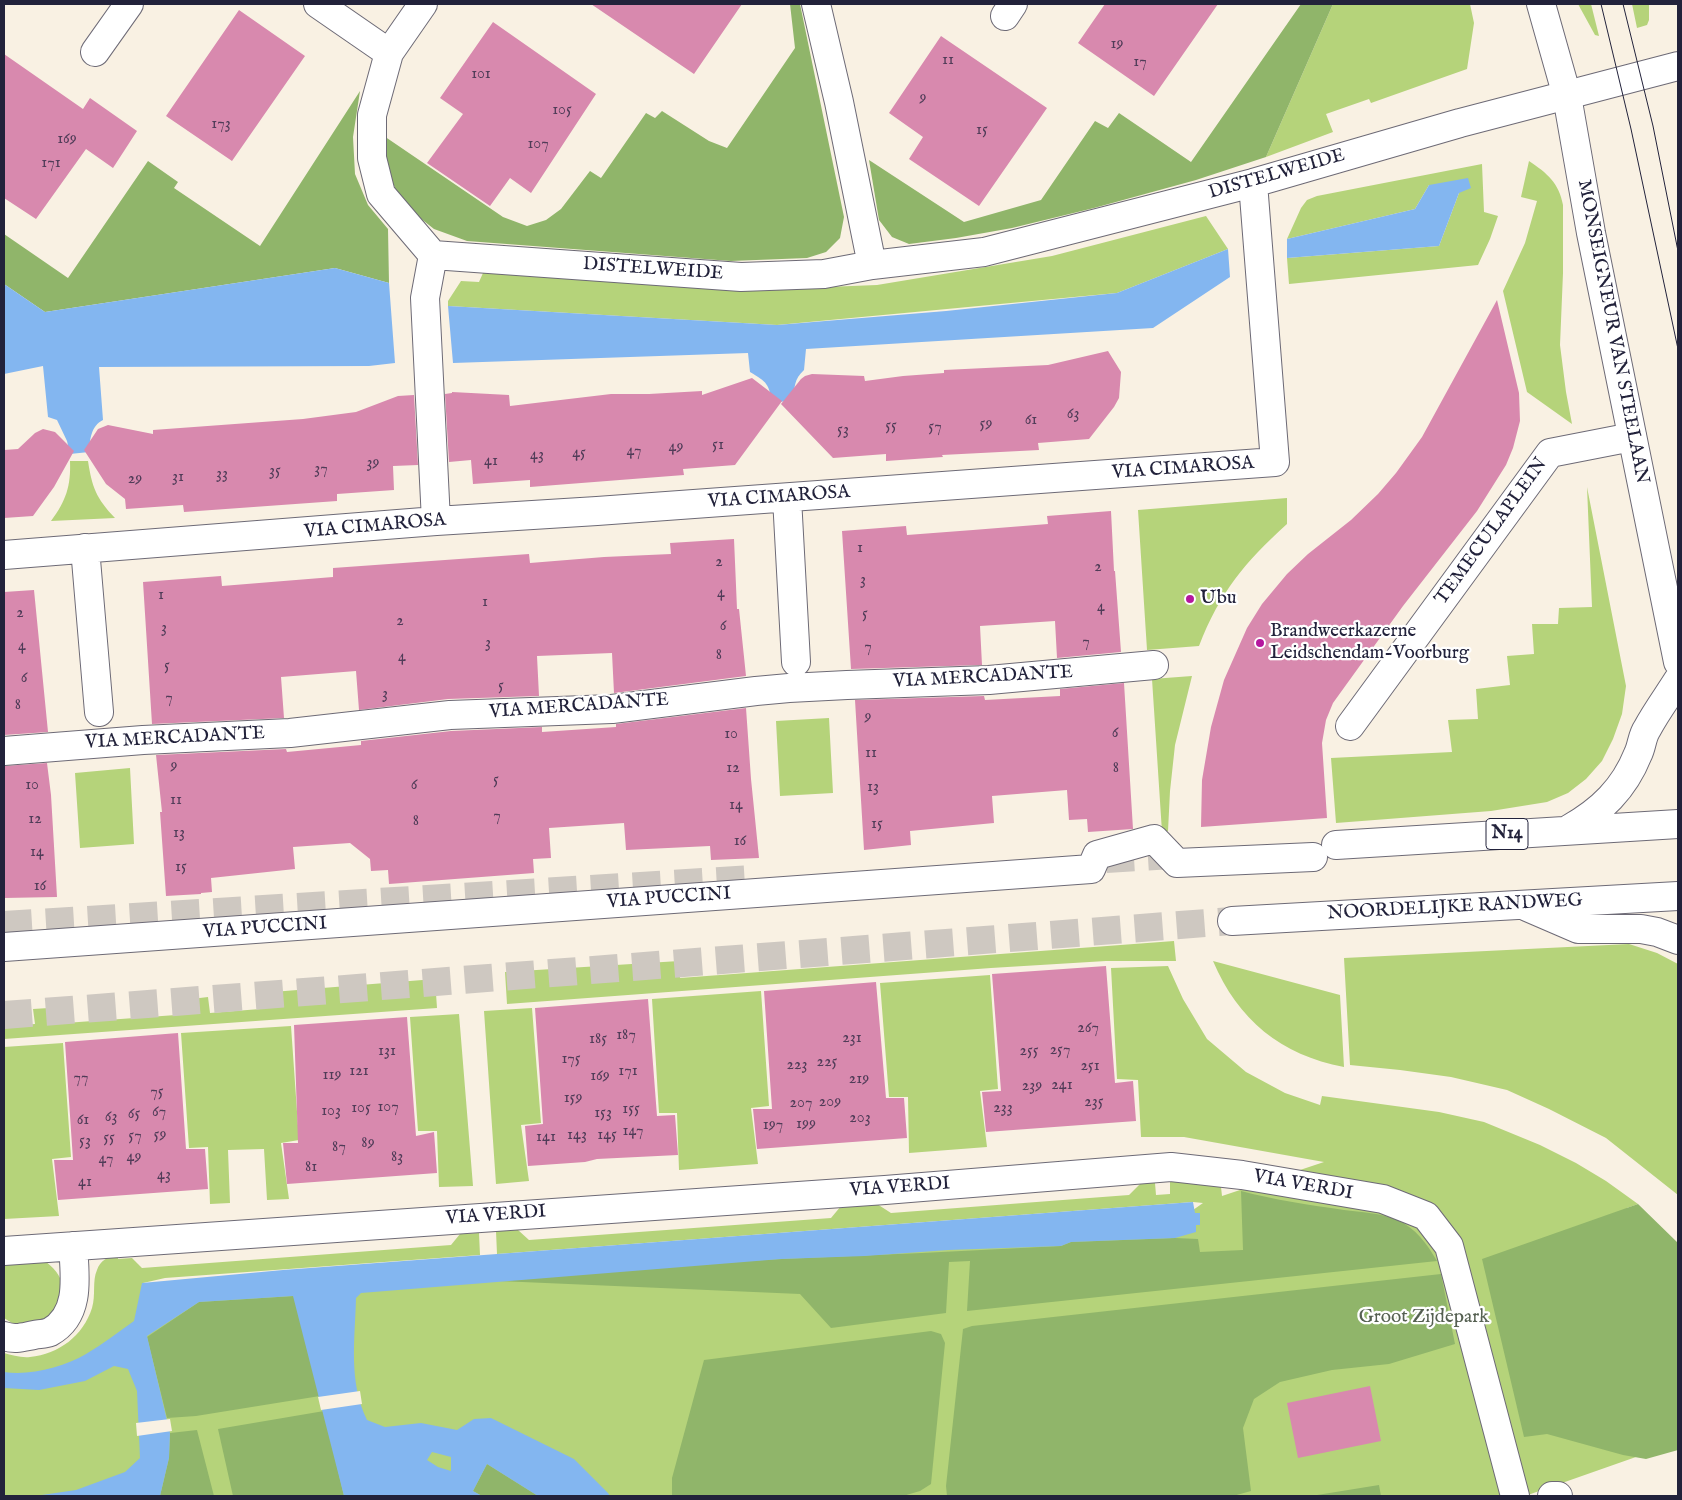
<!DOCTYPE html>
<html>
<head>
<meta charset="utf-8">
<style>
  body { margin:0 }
  #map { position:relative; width:1682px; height:1500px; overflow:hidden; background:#f9f1e3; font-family:"IM FELL English",serif }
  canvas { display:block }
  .frame { position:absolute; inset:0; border:5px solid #22223b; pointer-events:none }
</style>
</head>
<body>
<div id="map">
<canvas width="1682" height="1500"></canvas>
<div class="frame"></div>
</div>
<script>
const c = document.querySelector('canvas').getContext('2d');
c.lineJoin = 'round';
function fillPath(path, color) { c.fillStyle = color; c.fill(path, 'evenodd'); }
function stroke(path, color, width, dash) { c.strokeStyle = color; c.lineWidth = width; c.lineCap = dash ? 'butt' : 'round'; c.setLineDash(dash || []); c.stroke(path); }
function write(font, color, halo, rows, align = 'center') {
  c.font = font + ' "IM FELL English",serif'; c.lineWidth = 4.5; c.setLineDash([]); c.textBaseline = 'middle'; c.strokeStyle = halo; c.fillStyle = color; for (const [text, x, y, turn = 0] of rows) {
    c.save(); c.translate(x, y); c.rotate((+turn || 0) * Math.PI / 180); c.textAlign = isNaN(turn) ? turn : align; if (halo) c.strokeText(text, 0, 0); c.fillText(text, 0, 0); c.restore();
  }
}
fillPath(new Path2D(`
  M1333,4H1470L1474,23L1467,69L1371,103L1369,99L1326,114L1333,132L1266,157Z
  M1578,4H1591L1599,36L1595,35Z
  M1632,4H1649V20L1647,25L1637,28Z
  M1529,161C1547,173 1559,183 1563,205V273L1560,345L1566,392L1572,424L1527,392L1503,291L1525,243L1537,201L1521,197Z
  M1482,164L1484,212L1498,216L1490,239L1478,265L1289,284L1287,258L1439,246L1459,193L1429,185L1415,209L1287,239L1301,208L1307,200L1317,196Z
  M1206,216L1228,249L1117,293L777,325L448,306V301L461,281L479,282L483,273L776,289L877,285L1052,256Z
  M70,461H88C92,487 96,498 115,518L51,521C66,501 71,486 70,461Z
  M1587,487L1626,686L1622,714L1613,739L1602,761L1586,779L1568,793L1547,802L1491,811L1336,823L1331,758L1452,752L1448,720L1478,719L1476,689L1510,685L1507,656L1534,654L1532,624H1558L1559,608L1592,607Z
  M1287,498V524C1245,562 1220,592 1199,646L1147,650L1138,510Z
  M1192,676L1175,745L1170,791L1168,831L1162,832L1152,679Z
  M829,718L833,793L780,796L776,721Z
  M130,768L134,844L80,848L75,773Z
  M1174,941L1176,961H1106L991,968L507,1004L505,972L679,961L680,978Z
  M1629,944L1657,953L1678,964V1195L1606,1138L1549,1109L1507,1090L1451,1077L1400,1070L1350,1065L1344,958Z
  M1213,961L1340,995L1344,1067C1281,1055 1238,1020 1213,961Z
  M1168,966L1183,999L1207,1039L1246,1072L1285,1093L1320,1105L1322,1096L1439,1112L1484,1122L1540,1145L1576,1163L1606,1181L1638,1204L1627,1208L1653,1451L1525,1496H4V1353C12,1355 21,1358 30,1357C59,1354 83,1336 92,1308C96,1295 92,1281 97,1270C100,1261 108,1256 118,1255V1259L132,1258L142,1268L451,1245L460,1234L479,1233L480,1255L165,1278L143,1283L141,1293L1183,1217L1203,1203L1193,1202L497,1254L496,1231L518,1230L529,1240L831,1218L841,1206L877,1204L891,1213L1129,1195L1141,1183H1155L1156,1195L1170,1194V1180L1221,1187L1222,1196L1324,1162L1184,1137H1141L1138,1080L1117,1079L1111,968Z
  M990,975L998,1089L980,1091L987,1147L909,1153L908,1097H889L880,983Z
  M435,979L437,1008L4,1039V1026L35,1024L33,1009L64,1007L65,1023L176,1015L175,1001L208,997L210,1013L260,1009V993Z
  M761,991L769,1106L751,1108L758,1164L679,1170L677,1113H659L652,999Z
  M532,1008L541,1123L521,1125L529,1181L496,1184L484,1011Z
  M459,1014L473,1186L439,1187L437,1131H418L410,1017Z
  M291,1026L299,1140L281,1143L289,1199L267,1200L264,1149L228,1150L230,1203L210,1204L208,1147L189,1148L181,1033Z
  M63,1043L71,1157L52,1159L59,1216L4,1219V1047Z
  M45,1261C71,1281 63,1295 49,1319L15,1325L4,1318V1264Z`), '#b5d37a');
fillPath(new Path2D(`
  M790,4H800L844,217L840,238L826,252L807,258L731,261L467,241L434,229L415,214L399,196L383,163L381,134L503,217L527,226L546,220L561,209L590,171L601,178L646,113L655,118L662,111L709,141L727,148L795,48Z
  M1301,4H1333L1266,157L1196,180L1094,208L1012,228L956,238L909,244L892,237L879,220L869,160L964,222L1041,200L1095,121L1108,128L1119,113L1191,162Z
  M360,91L353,137L355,174L368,205L388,229L389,283L335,268L45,312L4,284V234L68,278L148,161L178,182L174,188L260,246Z
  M1241,1191C1275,1200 1310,1205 1344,1210C1361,1212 1381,1213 1397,1220C1416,1228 1427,1244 1437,1261L967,1311L970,1261L949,1262L946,1313L831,1328L800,1294L499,1281C593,1273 687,1264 782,1259C875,1255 968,1251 1061,1246L1071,1242L1175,1238L1198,1239L1200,1252L1243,1250Z
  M1638,1204L1678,1243V1450L1646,1459L1623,1455L1547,1434L1524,1437L1482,1259Z
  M1441,1274L1455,1344L1389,1364L1332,1370L1280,1382L1254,1399L1243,1428L1251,1491L1233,1496H947L946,1486L963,1329L972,1326Z
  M294,1296L320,1396L196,1416L167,1418L147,1337L199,1302Z
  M931,1331L941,1334L945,1343L931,1484L920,1491L903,1496H672V1478L704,1360Z
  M324,1411L344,1496H233L218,1429Z
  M197,1430L214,1496H160L169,1458L170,1433Z
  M487,1464L538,1496H482L473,1491Z
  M1379,1485L1381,1496H1311Z`), '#90b56a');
fillPath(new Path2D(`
  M1468,178L1471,188L1459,193L1439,246L1287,258V239L1415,209L1429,185Z
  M1228,249L1230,277L1153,328L806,349L804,370C794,379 794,388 794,400L772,403C769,384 767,382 750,372L748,353L453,363L448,306L777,325L946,311L1117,293Z
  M335,268L389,283L395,363L369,366L99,367L103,420C91,426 90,439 89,452L70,454L67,441L57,420L48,417L43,366L4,374V284L45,312Z
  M1193,1202L1195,1213H1200V1225H1196V1232L1175,1238L1071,1242L1061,1246L948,1250L865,1256L781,1259L361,1293L356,1298C355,1339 348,1382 367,1420L385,1427L421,1423L457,1430L474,1419L491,1418L574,1459L608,1493L610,1496H538L487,1464L473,1491L482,1496H344L293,1296L199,1302L147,1336L170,1433L169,1458L160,1496H35L76,1490L125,1472L140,1458L137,1391L128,1369L114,1366L85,1381L39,1390L4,1388V1372C30,1376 64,1367 86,1354C103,1344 118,1332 134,1321L142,1283L283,1270ZM432,1452L451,1457V1471L438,1467L427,1460Z`), '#83b6f0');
fillPath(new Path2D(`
  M360,1391L362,1404L321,1410L318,1397Z
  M170,1419L172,1431L137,1436L136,1423Z`), '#f9f1e3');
fillPath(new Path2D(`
  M591,4H742L694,74Z
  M1105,4H1218L1154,96L1078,43Z
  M239,10L305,56L232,161L166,116Z
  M493,22L596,94L531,193L510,178L490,206L427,163L463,114L440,98Z
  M941,36L1047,108L979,206L909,159L923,137L889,113Z
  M4,54L83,109L90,98L137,131L113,168L86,149L36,219L4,198Z
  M1497,300L1519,393L1520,421L1513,448L1506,465L1477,511L1403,606L1333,703L1326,720L1322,743L1327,818L1201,827L1202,780L1211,727L1224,680L1247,628L1262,604L1287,574L1308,554L1351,520L1378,494L1396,473L1422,437Z
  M1108,351L1121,372L1119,398L1114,407L1089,439L1038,443L1039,450L942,455L943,457L886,461V454L833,458L781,404L801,379L805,376L812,374L864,376L865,381L903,376L944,373V370L1048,365Z
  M752,378L782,401L735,465L683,469L684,475L530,487V480L473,484L471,460L449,462L445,394L452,393V392L509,395L510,406L611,394H649L702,391V395Z
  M414,395L418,465L393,466L394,490L337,494V501L184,512L183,505L126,509L125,499L106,484L84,450L98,429L108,425L153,434V430L303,419L356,412L398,396Z
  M43,429L55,432L74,451L54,487L33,516L4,518V450L18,449L35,433Z
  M1111,511L1114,571H1115L1121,652L1057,658L1055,621L980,626L982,665L851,669L842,531L906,526L907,535L973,530L1048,524L1047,516Z
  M734,539L737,609H739L746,676L614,693L612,653L537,656L539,696L448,699L359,710L356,671L281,677L284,718L152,724L143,582L221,576L222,586L333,577V568L529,554L530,563L604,557L671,554L670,543Z
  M34,590L48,732L4,735V592Z
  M1124,683L1133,829L1088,832L1087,819L1069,820L1067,790L992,796L994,823L910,831L911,845L864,850L855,700L984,696L985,700L1060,696V689Z
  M746,708L751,779L759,858L711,860L710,846L626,850L624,823L549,828L551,858L533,859L534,873L389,884L388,870L371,871L370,859L350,843L293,847L295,869L211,878L212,892L201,893V894L166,896L160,812H162L156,755L286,749L287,752L361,745V741L451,731L542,727V732L616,727V724Z
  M47,763L51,795L57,897L4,898V766Z
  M1106,966L1115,1083L1133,1081L1136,1121L986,1132L982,1092L1001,1091L992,974Z
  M876,982L886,1098H904L907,1138L757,1149L753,1109H772L764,991Z
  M648,999L657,1116L675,1115L678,1155L597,1159L585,1162L528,1166L525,1126L543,1124L535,1008Z
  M407,1017L416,1136L434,1132L437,1173L287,1184L283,1143H298L294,1025Z
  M178,1033L186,1149H205L208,1189L58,1200L54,1160H73L65,1042Z
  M1370,1386L1381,1441L1298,1458L1287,1403Z`), '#d889ae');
stroke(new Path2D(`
  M1106,859L1188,854
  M4,925L753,879
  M4,1015L1232,921`), '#cec8c1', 28, [28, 14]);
const minor = new Path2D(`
  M318,4L389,53
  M423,4L389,53L372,115V158L381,194L433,255L741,277L824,274L872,265L984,252L1253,183L1460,123L1678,66
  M816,4L839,102L872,265
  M1005,16L1013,4
  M95,52L129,4
  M433,255L425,298L436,521
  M787,498L796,662
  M85,548L99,712
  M4,555L436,521L597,511L1275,462L1253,183
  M1350,726L1550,453L1632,437
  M4,751L143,740L290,733L450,715L612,709L756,691L789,688L847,685L989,680L1154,665
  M4,947C366,923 728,893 1091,869L1097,855L1154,839L1177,863L1313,857
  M4,1251L885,1190L1171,1167L1242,1175L1383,1199L1426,1216L1449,1246L1515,1496
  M4,1336C15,1340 23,1337 34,1335C39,1334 45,1334 50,1332C81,1315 75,1276 73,1246
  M1552,1496H1558`);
const major = new Path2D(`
  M1541,4L1567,96L1591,233L1678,662
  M1569,829C1601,811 1624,789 1638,754C1642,746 1642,736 1647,729C1656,712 1668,696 1678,680
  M1336,845L1678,824
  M1527,907L1578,929H1641L1657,932L1678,940
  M1232,921L1678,896`);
stroke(minor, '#6d6a76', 30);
stroke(major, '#6d6a76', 30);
stroke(minor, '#fff', 28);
stroke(major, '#fff', 28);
stroke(new Path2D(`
  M1601,4L1631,129L1678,349
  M1623,4L1653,126L1678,251`), '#22223b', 1);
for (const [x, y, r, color] of [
  [1190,599,5,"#b5179e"],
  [1260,643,5,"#b5179e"]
]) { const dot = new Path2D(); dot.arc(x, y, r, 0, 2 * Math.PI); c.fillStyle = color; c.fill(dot); stroke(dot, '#fff', 2); }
write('16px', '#503c58', null, [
  ["19",1117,45],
  ["11",948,61],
  ["17",1140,63],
  ["101",481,75],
  ["9",923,99],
  ["105",562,111],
  ["173",221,125],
  ["15",982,131],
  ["169",67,140],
  ["107",538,145],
  ["171",51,164],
  ["63",1073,415],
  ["61",1031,421],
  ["59",986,425],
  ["55",891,427],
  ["57",935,428],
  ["53",843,431],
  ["51",718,446],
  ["49",676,448],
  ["47",634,452],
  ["45",579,454],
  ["43",537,456],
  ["41",491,462],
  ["39",373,464],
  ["37",321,470],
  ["35",275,472],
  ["33",222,475],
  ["31",178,478],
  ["29",135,480],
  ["1",860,549],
  ["2",719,563],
  ["2",1098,568],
  ["3",863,581],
  ["4",721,594],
  ["1",161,596],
  ["1",485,603],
  ["4",1101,608],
  ["2",20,614],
  ["5",865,615],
  ["2",400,622],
  ["6",723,627],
  ["3",164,629],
  ["7",1086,643],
  ["3",488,644],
  ["4",22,647],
  ["7",868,648],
  ["8",719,656],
  ["4",402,658],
  ["5",167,667],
  ["6",24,679],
  ["5",501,687],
  ["3",385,695],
  ["7",169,699],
  ["8",18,706],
  ["9",868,718],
  ["6",1115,734],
  ["10",731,735],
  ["11",871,754],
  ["9",174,767],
  ["12",733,769],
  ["8",1116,769],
  ["5",496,781],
  ["10",32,786],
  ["6",414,786],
  ["13",873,788],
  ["11",176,801],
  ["14",736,806],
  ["7",497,817],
  ["12",35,820],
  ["8",416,822],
  ["15",877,825],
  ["13",179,834],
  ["16",740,842],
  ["14",37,853],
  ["15",181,868],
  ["16",40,887],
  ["267",1088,1029],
  ["187",626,1036],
  ["231",852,1039],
  ["185",598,1040],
  ["257",1060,1051],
  ["131",387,1052],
  ["255",1029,1052],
  ["175",571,1060],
  ["225",827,1063],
  ["223",797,1066],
  ["251",1090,1067],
  ["121",359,1072],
  ["171",628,1072],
  ["119",332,1076],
  ["169",600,1077],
  ["77",81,1079],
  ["219",859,1080],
  ["241",1062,1086],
  ["239",1032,1087],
  ["75",157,1093],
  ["159",573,1099],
  ["209",830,1103],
  ["235",1094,1103],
  ["207",801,1104],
  ["107",388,1108],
  ["105",361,1109],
  ["233",1003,1109],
  ["155",631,1110],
  ["103",331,1112],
  ["67",159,1113],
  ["153",603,1114],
  ["65",134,1115],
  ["63",111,1118],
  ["203",860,1119],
  ["61",83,1121],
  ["199",806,1125],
  ["197",773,1126],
  ["147",633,1132],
  ["59",160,1136],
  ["143",577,1136],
  ["145",607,1136],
  ["57",135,1137],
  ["141",546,1138],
  ["55",109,1139],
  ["53",85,1142],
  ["89",368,1144],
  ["87",339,1148],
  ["49",134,1158],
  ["83",397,1158],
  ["47",106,1160],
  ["81",311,1168],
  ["43",164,1176],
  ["41",85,1183]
]);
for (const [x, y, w] of [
  [1507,834,42]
]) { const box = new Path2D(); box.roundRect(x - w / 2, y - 15.5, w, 31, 4); c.fillStyle = '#fff'; c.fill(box); stroke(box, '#22223b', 1); }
write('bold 18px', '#22223b', null, [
  ["N14",1507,834]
]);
write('19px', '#22223b', '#fff', [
  ["DISTELWEIDE",1277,175,-16],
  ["DISTELWEIDE",653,270,4],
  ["MONSEIGNEUR VAN STEELAAN",1612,332,79],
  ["VIA CIMAROSA",1183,469,-4],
  ["VIA CIMAROSA",779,498,-4],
  ["VIA CIMAROSA",375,527,-5],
  ["TEMECULAPLEIN",1492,532,-54],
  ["VIA MERCADANTE",983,678,-3],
  ["VIA MERCADANTE",579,707,-4],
  ["VIA MERCADANTE",175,739,-3],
  ["VIA PUCCINI",669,899,-4],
  ["NOORDELIJKE RANDWEG",1455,908,-3],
  ["VIA PUCCINI",265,929,-4],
  ["VIA VERDI",1303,1186,10],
  ["VIA VERDI",900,1188,-4],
  ["VIA VERDI",496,1216,-4]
]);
write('19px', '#22223b', '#fff', [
  ["Ubu",1200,599],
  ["Brandweerkazerne",1270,632],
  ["Leidschendam-Voorburg",1270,654]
], 'left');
write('19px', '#556051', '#fff', [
  ["Groot Zijdepark",1424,1318]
]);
</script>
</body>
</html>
